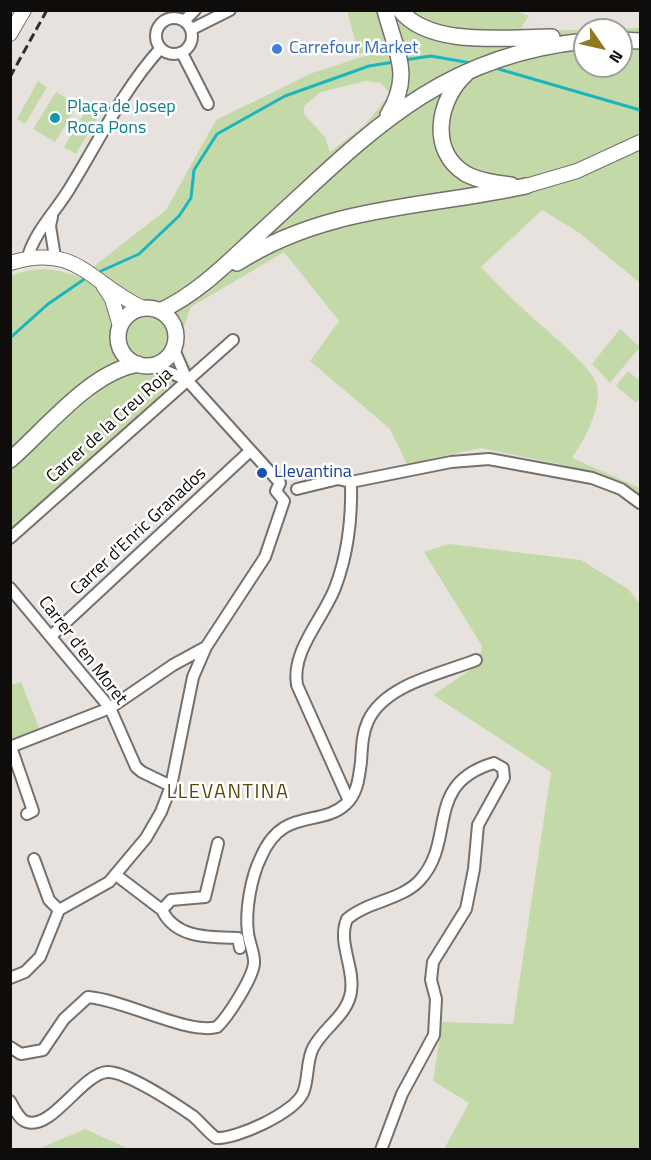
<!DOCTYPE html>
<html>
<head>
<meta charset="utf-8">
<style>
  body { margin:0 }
  #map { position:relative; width:651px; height:1160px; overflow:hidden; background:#e8e2de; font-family:"Titillium Web",sans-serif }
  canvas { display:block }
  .frame { position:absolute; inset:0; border:12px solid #0f0d0b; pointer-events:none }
  .north { position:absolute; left:573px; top:18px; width:60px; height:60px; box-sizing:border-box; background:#fff; border:2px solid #9f9e9d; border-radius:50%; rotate:124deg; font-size:16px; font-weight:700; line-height:24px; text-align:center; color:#0f0d0b }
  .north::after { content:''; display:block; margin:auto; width:21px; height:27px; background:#93781f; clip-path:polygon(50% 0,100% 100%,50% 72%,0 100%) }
</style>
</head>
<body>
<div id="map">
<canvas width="651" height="1160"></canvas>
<div class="frame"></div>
<div class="north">N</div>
</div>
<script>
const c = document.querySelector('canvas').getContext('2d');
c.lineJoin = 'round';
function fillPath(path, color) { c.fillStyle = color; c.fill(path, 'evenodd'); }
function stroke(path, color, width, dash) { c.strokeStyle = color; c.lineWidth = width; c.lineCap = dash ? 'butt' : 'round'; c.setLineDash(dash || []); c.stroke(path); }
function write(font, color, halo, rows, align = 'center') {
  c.font = font + ' "Titillium Web",sans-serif'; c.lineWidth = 5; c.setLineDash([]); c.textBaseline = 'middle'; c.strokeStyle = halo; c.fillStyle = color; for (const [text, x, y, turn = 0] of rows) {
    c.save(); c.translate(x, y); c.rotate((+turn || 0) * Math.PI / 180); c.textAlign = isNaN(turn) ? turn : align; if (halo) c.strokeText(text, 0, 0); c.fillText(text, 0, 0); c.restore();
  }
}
fillPath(new Path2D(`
  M347,11H378L388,46L359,54Z
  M390,11H517L529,16L521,28L535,31L640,28V283L578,232L542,210L481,267C494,280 507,294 520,306C536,322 593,366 597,385C602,408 585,439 572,458L640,488V495L618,484L558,464L481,448L407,464L390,429L310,361L339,321L284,252L191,307L181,335V351L193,370L11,530V276C37,266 53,268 80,277L166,210L216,120L312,73L390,48ZM585,30H621V66H585ZM366,81L381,83L390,94L365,125L330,152L325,137L304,114V106L321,92Z
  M38,81L47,87L25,124L17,119Z
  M56,92L78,105L55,142L33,129Z
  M86,110L98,117L76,154L64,147Z
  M620,329L640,347L610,383L592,364Z
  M628,371L640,381V398L636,403L616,386Z
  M449,544L581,560L628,589L640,604V1149H444L469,1103L433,1081L442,1022L513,1024L551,772L433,695L479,664L482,646L424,552Z
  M21,682L40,730L11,741V685Z
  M85,1129L129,1149H38Z`), '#c3daa8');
stroke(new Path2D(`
  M404,60L431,56L471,63
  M495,68L640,110
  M101,271L139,254L179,216L191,198L194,170L217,134L285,96L369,66L394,62
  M10,338L48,304L83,280`), '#1cb5bd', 3);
const minor = new Path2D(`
  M156 36a18 18 0 1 1 36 0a18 18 0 1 1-36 0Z
  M184,21L195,10
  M192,29L230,10
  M182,53L208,104
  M52,217L50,226L55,257
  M28,257C34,233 55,212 68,191C98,143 122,91 160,49
  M173,347L187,380L280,483
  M153,365L187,380
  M280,483L276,491L284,501
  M297,489L338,479L351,482L451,462L489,459L592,478L621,489L640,503
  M10,538L233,340
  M10,588L110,708L136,767L142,772L171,786
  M51,636L250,451
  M10,747L110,708L173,665L206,647
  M11,747L33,811L27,814
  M349,801L297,685C291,651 323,619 335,588C348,554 352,518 351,482
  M34,859L49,900L59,910
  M116,875L162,910C176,939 210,937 238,938L240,948
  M162,910L171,900L205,897L218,843
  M10,978L25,972L40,957L59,910L109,882L146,838L161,812L171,786L193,677L206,647L265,557L284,501
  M10,1047L21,1054L43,1050L64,1019L88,997C125,1000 188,1035 217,1027C228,1017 252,979 254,964C255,954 249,943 248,933C245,911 251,877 261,857C283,806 320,828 346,804C358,793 359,776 361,762C362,748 362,734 368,721C385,684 441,674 476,660
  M10,1101C14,1108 19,1120 27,1122C52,1130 82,1074 107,1072C126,1071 177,1105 193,1116C201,1123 208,1132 216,1138C237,1139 294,1113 303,1093C309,1079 306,1062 313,1048C324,1027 347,1016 351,992C355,967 337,943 347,919C368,901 402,900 420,880C457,839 423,784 494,763L503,768L504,778L478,825L474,869L466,909L433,962L431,980L436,999L434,1035L402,1094L381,1150`);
const tertiary = new Path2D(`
  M10,34L24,10
  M526,186L577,171L640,142
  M10,263C78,242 90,284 143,308
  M103,285L112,299L120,326`);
const secondary = new Path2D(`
  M385,10C396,53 413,75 388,115
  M400,10C430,48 508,37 552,37
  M621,40L640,41
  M466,74C438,99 428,151 466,174C480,181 496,183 511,185
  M237,263C327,205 425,208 526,186
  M118 337a29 29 0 1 1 58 0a29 29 0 1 1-58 0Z
  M160,311C199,293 228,262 260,233C364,138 435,56 585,41
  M10,460C46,429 90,372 138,364`);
stroke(minor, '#75706c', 14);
stroke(tertiary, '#75706c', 16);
stroke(secondary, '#75706c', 18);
stroke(minor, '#fff', 10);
stroke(tertiary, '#fff', 14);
stroke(secondary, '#fff', 15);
stroke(new Path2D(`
  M10,77L47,10`), '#302d2b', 3, [9, 4.5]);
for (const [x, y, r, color] of [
  [277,49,6,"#3f7fe0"],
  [55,118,6,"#0f9aa8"],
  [262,473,6,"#1a4fb4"]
]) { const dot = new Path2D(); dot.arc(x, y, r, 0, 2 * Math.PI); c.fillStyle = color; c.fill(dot); stroke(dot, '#fff', 2); }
write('18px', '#366cbe', '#fff', [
  ["Carrefour Market",289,49]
], 'left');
write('18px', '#0d838f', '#fff', [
  ["Plaça de Josep",67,108],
  ["Roca Pons",67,129]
], 'left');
write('18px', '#0f0d0b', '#fff', [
  ["Carrer de la Creu Roja",110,426,-42],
  ["Carrer d'Enric Granados",139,532,-43],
  ["Carrer d'en Moret",82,651,52]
]);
write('18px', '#164399', '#fff', [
  ["Llevantina",274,473]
], 'left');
c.letterSpacing = '1.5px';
write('20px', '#5a4808', '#fff', [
  ["LLEVANTINA",228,793]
]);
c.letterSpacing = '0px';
</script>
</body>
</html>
